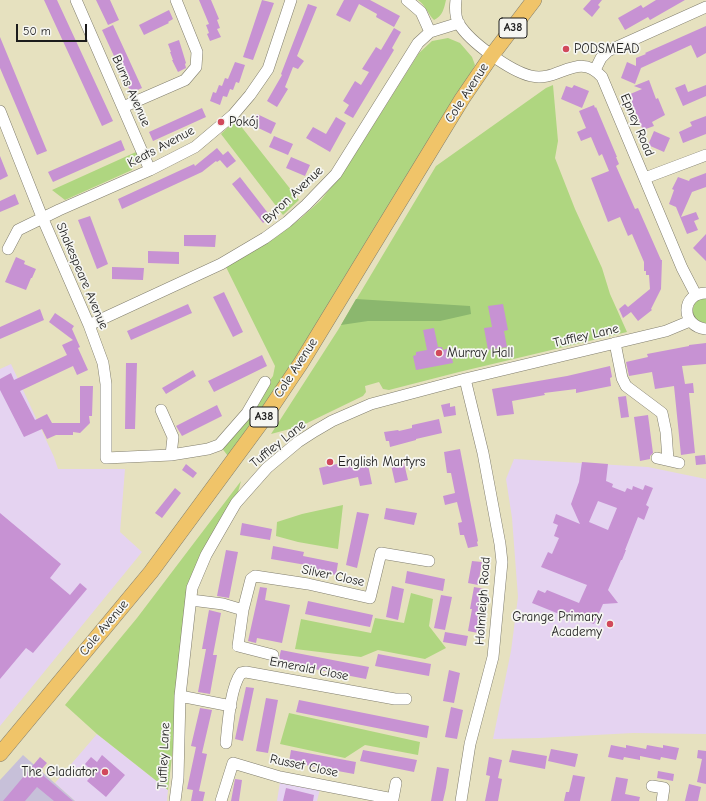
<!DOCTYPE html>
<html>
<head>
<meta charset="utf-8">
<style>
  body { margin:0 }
  #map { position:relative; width:706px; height:801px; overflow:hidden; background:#e6e1bf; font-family:"Comic Neue",sans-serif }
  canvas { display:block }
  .scale { position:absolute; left:16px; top:24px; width:71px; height:18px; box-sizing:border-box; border:2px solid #1c1c1c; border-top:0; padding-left:5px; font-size:12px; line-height:14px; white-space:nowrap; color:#1c1c1c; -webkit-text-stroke:3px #f6f6f2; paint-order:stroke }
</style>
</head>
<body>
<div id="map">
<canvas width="706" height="801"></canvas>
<div class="scale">50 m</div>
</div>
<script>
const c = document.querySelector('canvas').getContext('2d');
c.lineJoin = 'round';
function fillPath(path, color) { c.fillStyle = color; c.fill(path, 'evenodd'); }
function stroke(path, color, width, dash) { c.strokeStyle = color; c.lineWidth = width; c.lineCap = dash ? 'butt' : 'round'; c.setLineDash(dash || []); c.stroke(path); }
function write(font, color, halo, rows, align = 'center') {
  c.font = font + ' "Comic Neue",sans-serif'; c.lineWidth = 3.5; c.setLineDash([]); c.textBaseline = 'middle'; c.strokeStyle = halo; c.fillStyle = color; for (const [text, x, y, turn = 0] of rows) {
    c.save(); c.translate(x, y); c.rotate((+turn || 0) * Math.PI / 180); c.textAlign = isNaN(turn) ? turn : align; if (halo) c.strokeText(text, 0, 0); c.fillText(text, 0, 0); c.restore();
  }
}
fillPath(new Path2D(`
  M11,364L54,457L58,469H125L120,532L142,552L0,726V369Z
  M514,459L648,467L706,479V734L633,733L539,738L493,739L511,651L518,597L512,518L506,479Z
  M97,734L168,790L167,801H75L55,783Z
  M280,782L320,789L317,801H277Z`), '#e5d3f1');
fillPath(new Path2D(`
  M23,755L75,801H0V780Z`), '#c7c0d9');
fillPath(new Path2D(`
  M418,0H446C444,8 443,16 434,20C428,14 426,6 418,0Z
  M448,38L460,43L472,57L475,65L466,82L314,328L285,375L228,456L221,447L226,442L273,376L275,366L226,267L275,238L300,219L321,200L347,167L419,53L432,41Z
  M553,85L558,141L555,158L575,209L602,268L610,294L627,332L459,372L389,390L383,389L379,382L365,386L366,392L363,396L301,426L271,434L338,330L436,166L546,88Z
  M236,120L299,200L283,215L221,134L234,121Z
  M136,152L138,155L132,170L65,200L52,190Z
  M706,297V323C691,321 690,311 697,300Z
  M241,481L234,507L192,588L168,790L97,734L65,705L137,618Z
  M343,505L338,549L298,542L276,536L277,522L302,514Z
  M411,593L433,599L429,626L446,648L425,659L378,650L361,657L295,649L301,619L371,633L375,618L404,623Z
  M289,713L420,742L418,755L365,745L345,758L280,744Z`), '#afd680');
fillPath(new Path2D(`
  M356,299L470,306L471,314L440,321H368L341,325Z`), '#8bb76e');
fillPath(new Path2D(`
  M44,0H57L113,121L102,126Z
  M96,0H110L119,20L108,25Z
  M199,0H211L219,19L217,20L220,28L217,29L221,37L210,41L207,34L209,33L206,25L209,24Z
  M262,0L274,3L253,60L243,57Z
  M344,0H370L400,16L394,27L376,17L377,14L359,4L350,22L336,15Z
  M591,0H602L598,5L600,7L592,17L583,9Z
  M656,0H685L650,20L648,17L625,30L618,18L641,5L643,8Z
  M308,4L317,7L297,56L304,61L298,69L293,67L285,87L288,89L277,107L267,101L282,75L281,74Z
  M169,10L173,19L168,22L169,23L144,35L139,25Z
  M113,25L142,88L131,93L102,30Z
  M706,26V53L697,58L691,45L641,68L635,84L621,78L627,62L636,66V58L646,54L645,53Z
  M394,28L401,32L392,48L394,50L353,118L344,113L349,105L343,101L355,81L361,85L369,72L362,69L376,47L381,50Z
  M0,37L47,151L37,155L0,68Z
  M179,40L186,63L185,64L186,68L178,72L172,60H173L170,52H171L168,44Z
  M235,62L245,65L239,83L236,82L233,90L230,89L227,97L223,96L220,105L210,101L213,92L216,93L219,85L222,86L225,78L228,79Z
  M649,80L656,99L658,98L665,115L652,122L654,126L643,130L628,95L642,89L634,86Z
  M685,84L688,92L706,85V96L683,106L675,88Z
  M574,85L589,91L582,108L561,99L566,86L572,88Z
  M594,105L595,108L596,107L617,157H616L619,164L616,166L635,209L638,208L661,260H662L661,289L651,309L652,310L638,321L631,312L623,318L619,309L625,304L628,307L650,289L649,275H646V271H644V262L632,234L628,236L620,217L608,222L591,178L609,171L602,154L599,156L591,137L581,141L577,132L586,128L579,111Z
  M202,108L206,117L153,141L149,132Z
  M257,114L276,123L271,134L252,125Z
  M706,116V134L683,143L679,132L692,126L690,122Z
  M336,117L346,123L330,152L306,138L313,127L326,134Z
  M654,131L670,138L664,152L648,145Z
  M274,136L293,144L288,155L269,147Z
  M121,140L125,150L53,182L48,172Z
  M217,148L223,155L228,151L236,161L227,168L220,160L217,162L216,161L202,172L122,209L118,199L194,164L195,166Z
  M0,156L8,176L0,180Z
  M291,157L310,165L305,176L286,168Z
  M706,173V187L692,192L681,217L696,212L699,219L694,221L698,230L687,234L676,207L669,204L674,190L672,189L678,177L689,181L690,179Z
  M240,177L271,217L263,223L232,184Z
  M15,194L19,204L0,212V201Z
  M90,216L108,264L97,269L78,220Z
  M706,234V261L693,248Z
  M184,235H216L215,247L184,246Z
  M148,251L179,252V264L148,263Z
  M16,257L25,261L24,264L36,269L32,278H31L26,290L5,282Z
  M112,267L144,268L143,280L112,279Z
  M224,292L243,332L233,337L213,297Z
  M188,304L192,313L131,340L127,331Z
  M503,304L508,330L504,331L507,347L488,350L484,328L492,327L488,306Z
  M40,309L44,320L0,339V327Z
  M55,313L74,326L72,329L80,347L78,348L88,370L77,375L73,366L20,391L35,420L47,414L52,423H80V386H93L92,416H89L90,423L80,433L73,432V435H56L47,439L42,429L24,437L0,390V379L11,373L14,380L67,355L62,345L73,340L49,322Z
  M434,328L438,347H442L443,350L450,348L453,363L416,370L413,356L416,355V352L427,350L423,330Z
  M706,343V364L682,366L685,384L693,383L694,393H689L695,453L681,455L674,386L655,389L652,372L629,376L626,362L648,357L647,354L689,346V345Z
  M262,355L267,366L214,392L208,381Z
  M126,363H137L135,429H125Z
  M610,366L612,377L610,378L611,386L576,393V389L544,393L545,395L512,401L514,414L497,416L492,389L567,376Z
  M193,370L196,376L166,394L162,388Z
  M626,396L629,417L621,418L618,397Z
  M450,403V407L455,406L456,415L444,417L441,405Z
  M217,405L222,416L182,436L176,426Z
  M648,415L653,453L650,456V459L640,461L634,417Z
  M439,419L442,433L416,439V440L390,447L389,441H386L384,432L398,430L399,431L412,428V425Z
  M460,449L478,541L477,542L478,546L468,548L464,535H460L458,523L462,522L457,502L445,505L443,496L455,493L451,473H447L444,452Z
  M705,455L706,464L696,465L695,456Z
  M367,460L372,484L360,486L358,477L323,485L319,468L346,462L355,461V463Z
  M582,462L608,464L606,481L613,484L612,487L625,492L627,488L632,490L633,486L643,490L645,485L653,488L646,505L649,507L644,520L638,517L625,550H626L622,560H621L608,590L618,603L603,604L594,624L574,617V620L532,603L538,590L545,593L547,590L579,603L587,585L541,567L548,552L552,554L559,538L554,536L558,525L553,523L556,514L580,524L571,504L579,482ZM598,501L617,508L608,530L589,522Z
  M404,463L408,480L395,483L391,465Z
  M186,464L197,473L193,478L182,470Z
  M175,488L181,493L162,518L155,513Z
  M386,508L417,513L414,525L384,519Z
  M357,512L369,514L357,568L346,565Z
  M0,513L61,564L50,578L70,595L80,583L87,589L33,653L26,648L0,679Z
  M242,523L272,529L270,540L240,535Z
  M273,546L304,552L303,556L338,563L336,575L306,569V565L271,559Z
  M226,550L238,552L229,598L217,596Z
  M472,561L482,562L478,585L468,583Z
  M407,571L445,579L443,591L405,583Z
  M392,586L404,589L398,620L386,617Z
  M260,587L267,588L265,600L290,605L282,643L257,638L256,643L248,641Z
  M474,587L485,589L478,633L468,631L472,609H470Z
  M441,595L452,597L445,630L434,628Z
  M308,601L373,615L370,627L305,614Z
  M209,610L221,613L213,655H217L210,694L198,692L206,649H202Z
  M445,632L468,636L466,646L443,642Z
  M281,650L369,667L366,679L278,662Z
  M378,654L431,664L429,676L375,666Z
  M449,670L460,673L454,703L443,701Z
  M246,687L254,688L243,741L235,739Z
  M266,698L278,700L268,753L256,751Z
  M299,700L429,726L427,738L296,712Z
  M451,707L463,710L457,739L445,737Z
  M200,708L212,710L202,753L207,754L199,791L205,792L203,801H191L193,790L187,789L196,747L191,746Z
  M611,745L626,748V745L646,749L647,745L663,748V745L679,748L676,760L661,757L660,760L640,756V760L624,757L623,760L608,757Z
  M551,749L578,754L575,767L548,761Z
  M291,750L356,762L354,774L289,762Z
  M363,750L417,760L414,772L360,761Z
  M512,750L547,756L545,769L509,762Z
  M698,750L706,751V784L697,782L702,759L697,758Z
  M102,755L125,775L106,797L87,781L94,773L85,764L91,757L97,762Z
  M40,757L47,763L39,772L73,801H54L37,787L25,801H3Z
  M489,757L502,760L498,778L502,779L498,801H485L490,776L486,775Z
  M437,767L449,769L446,788L443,801H431Z
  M658,771L674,774L673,781L657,778Z
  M573,775L585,777L580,801H564L566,792H569Z
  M616,777L628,779L625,794L640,797L639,801H611Z
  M235,779L242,780L239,801H231Z
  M689,784L701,787L698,801H685Z
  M286,788L314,795L313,801H283Z`), '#c792d3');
const minor = new Path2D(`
  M76,0L150,170
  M407,0L421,12L430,32
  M456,0C455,8 455,17 459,24C470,42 510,71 531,76C558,83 578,50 602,77L682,268L696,295
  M595,70L601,58L608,51L706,7
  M123,107L185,80L196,67L197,52L176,0
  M0,111L42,217L89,325L103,363L106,384V458L171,455L208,449L219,445L247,413L265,382
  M645,178L706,155
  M8,249L18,230L59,210L150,170L195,147L233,115L250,95L268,69L291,0
  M706,293C681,293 680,326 706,329
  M89,325L221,264L265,238L287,222L306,205L336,174L418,43L430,32L459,23
  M615,343L622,378L626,386L662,413L666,432L668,460
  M161,410L173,437L171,455
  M657,458L679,463
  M191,600L223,604L243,610
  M273,655L238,646L243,610L251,579L255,576L308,584L370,598L381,553L429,561
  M180,696L231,706
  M226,743C228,724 230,688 241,673L246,672L395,699H406
  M652,786L664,788L662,801
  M175,801L178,778L180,696L192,588L206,555L229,515L236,503L267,468L298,442L315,431L332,421L371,404L465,379L666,331L690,321
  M221,801L233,763L280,777L393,799L396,783
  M461,801L470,744L493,657L502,562L500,544L483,453L465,379`);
const highway = new Path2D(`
  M0,754L151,572L260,424L301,363L462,99L492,55L534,0`);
stroke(minor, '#817e6e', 12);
stroke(highway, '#817e6e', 16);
stroke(minor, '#fff', 11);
stroke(highway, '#f0c469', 15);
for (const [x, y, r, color] of [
  [566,49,4,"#d1495b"],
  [221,122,4,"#d1495b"],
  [439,353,4,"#d1495b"],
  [330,462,4,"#d1495b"],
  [610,624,4,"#d1495b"],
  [105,772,4,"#d1495b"]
]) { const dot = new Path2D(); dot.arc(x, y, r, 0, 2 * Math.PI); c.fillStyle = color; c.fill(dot); stroke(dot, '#f6f6f2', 1.5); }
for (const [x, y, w] of [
  [513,28,28],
  [264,417,28]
]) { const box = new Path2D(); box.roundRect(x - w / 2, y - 10, w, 20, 3); c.fillStyle = '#f6f6f2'; c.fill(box); stroke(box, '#1c1c1c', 1); }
write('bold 12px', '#1c1c1c', null, [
  ["A38",513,28],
  ["A38",264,417]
]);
write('13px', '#1c1c1c', '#f6f6f2', [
  ["PODSMEAD",574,49],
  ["Pokój",229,122],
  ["Murray Hall",447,353],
  ["English Martyrs",338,462],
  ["Grange Primary",602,617,"right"],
  ["Academy",602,632,"right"],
  ["The Gladiator",97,772,"right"]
], 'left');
write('13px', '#1c1c1c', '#f6f6f2', [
  ["Burns Avenue",131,91,66],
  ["Cole Avenue",467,93,-57],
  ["Epney Road",637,125,67],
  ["Keats Avenue",161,147,-28],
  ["Byron Avenue",293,195,-43],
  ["Shakespeare Avenue",82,276,67],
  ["Tuffley Lane",586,336,-13],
  ["Cole Avenue",296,368,-57],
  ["Tuffley Lane",278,444,-39],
  ["Silver Close",333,576,12],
  ["Holmleigh Road",483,601,-86],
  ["Cole Avenue",104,628,-50],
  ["Emerald Close",309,669,11],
  ["Tuffley Lane",164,756,-87],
  ["Russet Close",304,766,12]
]);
</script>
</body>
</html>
